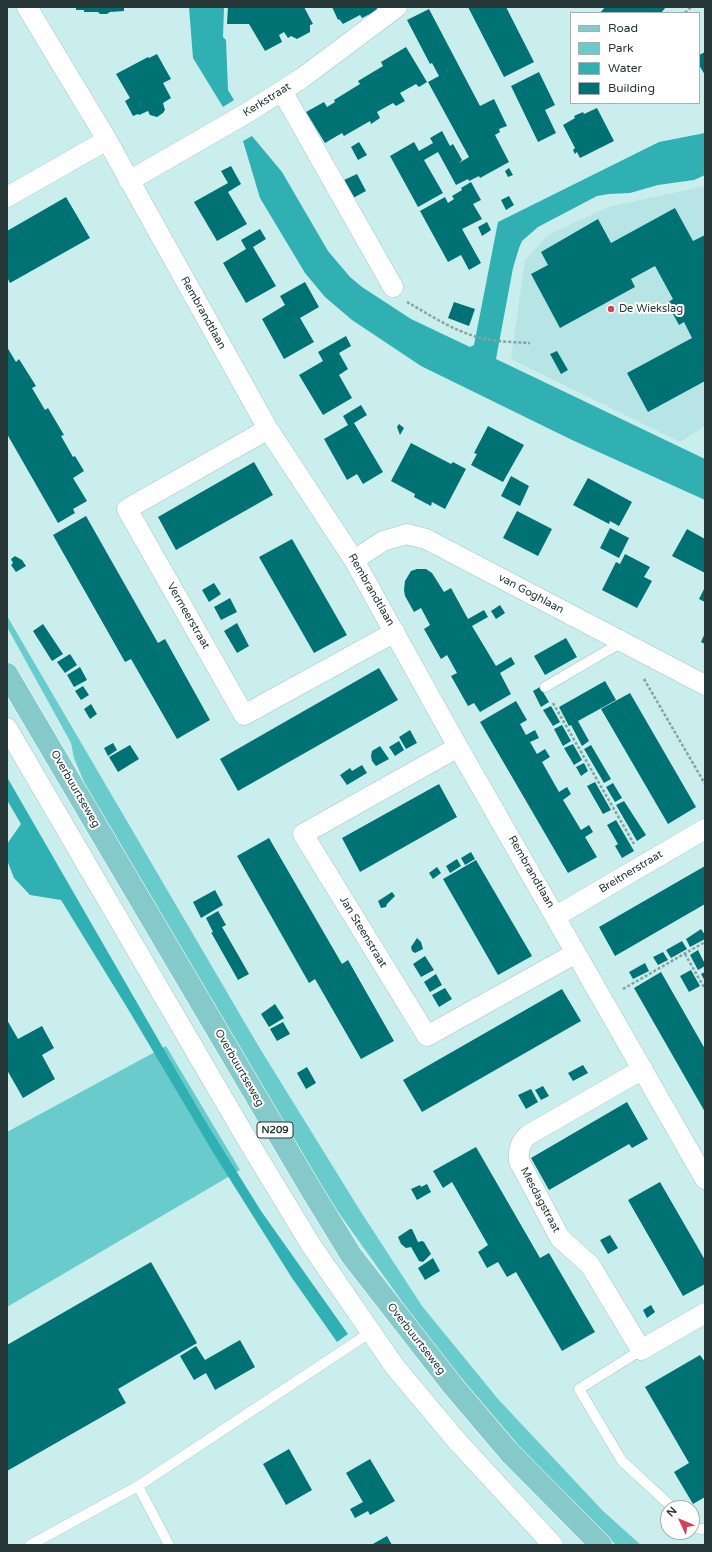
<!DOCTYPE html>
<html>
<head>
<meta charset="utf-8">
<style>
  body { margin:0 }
  #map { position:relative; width:712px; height:1552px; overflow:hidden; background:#caeeee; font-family:"Varela Round",sans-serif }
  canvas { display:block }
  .frame { position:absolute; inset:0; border:8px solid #273636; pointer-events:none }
  .legend { position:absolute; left:570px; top:12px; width:130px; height:92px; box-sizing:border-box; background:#fff; border:1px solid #a9afaf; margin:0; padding:5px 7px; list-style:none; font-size:12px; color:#273636 }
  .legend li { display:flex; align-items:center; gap:8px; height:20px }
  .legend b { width:20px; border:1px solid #a9afaf }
  .north { position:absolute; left:660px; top:1500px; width:40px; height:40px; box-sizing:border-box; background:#fff; border:1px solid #a9afaf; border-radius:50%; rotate:314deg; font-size:11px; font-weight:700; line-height:16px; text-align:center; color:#273636 }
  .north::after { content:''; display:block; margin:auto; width:14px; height:18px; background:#d34356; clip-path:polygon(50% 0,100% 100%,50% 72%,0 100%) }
</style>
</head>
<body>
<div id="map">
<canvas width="712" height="1552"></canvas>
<div class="frame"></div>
<ul class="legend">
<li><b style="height:5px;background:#86c9ca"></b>Road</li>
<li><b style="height:11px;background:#6acbcd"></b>Park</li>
<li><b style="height:11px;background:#31b0b3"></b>Water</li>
<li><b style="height:11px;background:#017274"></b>Building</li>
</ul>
<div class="north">N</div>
</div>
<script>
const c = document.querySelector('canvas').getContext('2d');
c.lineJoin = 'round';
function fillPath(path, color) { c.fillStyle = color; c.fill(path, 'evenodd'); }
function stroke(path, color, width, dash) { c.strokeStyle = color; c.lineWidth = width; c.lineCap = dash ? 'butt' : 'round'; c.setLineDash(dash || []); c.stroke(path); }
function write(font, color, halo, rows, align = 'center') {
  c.font = font + ' "Varela Round",sans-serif'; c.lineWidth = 4; c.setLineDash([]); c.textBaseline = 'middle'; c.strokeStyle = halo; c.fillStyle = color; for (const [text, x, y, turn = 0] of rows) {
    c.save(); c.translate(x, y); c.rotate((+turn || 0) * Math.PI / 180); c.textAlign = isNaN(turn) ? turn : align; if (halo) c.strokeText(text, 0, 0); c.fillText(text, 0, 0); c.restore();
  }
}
fillPath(new Path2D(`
  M705,186V426L680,442L511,359L525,260L548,235L608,207Z`), '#b7e4e4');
fillPath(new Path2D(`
  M7,616L259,1047L361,1212L422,1306L498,1399L603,1511L641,1545H616L548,1479L480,1404L433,1345L326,1195L88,792L74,758L71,743L7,627Z
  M166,1046L240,1170L7,1307V1132Z`), '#6acbcd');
fillPath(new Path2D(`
  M189,7H224L223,37L226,40L228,90L234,100L223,107L193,58Z
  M705,133V175L694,180L658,185L630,193L609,194L597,196L538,227L522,241L519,248L513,268L496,359L705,459V500L572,440L421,366L352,320L325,297L305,273L260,198L243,141L252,136L282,172L328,251L350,277L362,287L411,319L470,347L474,345L498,222L659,142Z
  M7,777L204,1119L261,1211L348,1334L337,1342L292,1278L214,1154L131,1014L61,900L30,895L14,878L7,860V844L21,824L7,800Z`), '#31b0b3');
fillPath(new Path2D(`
  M76,7H124V11L110,12L107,14H100L98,12H84V10H76Z
  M228,7H304L313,24L310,25V32L297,39L291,36L288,38L284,32L279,35L282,42L265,51L249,24H227Z
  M332,7H376L378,10L362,18L360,15L343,24L339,19L338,20Z
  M468,7H506L534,62L504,77Z
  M605,7H666L661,13H600Z
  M429,9L480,106L494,99L507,126L499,129L500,132L495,135L509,162L480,178L479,176L469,181L468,179L456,185L438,152L424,160L443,193L418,207L390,156L414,142L419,151L433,143L430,138L442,131L450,146L453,144L462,160L459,163L469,157L428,82L439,76L432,63L430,64L407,20Z
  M406,47L427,82L419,87L416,84L400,93L405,101L396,106L393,103L377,112L380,118L371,124L370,121L344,136L342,133L325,143L306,112L324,102L327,107L335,102L334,100L360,84L358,81L383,66L381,62Z
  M705,52V75L699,65V55Z
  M157,54L171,79L163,83L171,98L163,103L165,110L163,113L157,117L150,115L148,111L139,115L138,114L133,116L125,101L130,98L116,74L148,57L149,58Z
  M539,72L555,105L545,110L556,133L538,142L511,86Z
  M597,108L614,141L580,158L577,152L575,154L573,150L575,148L563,125L575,118L574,116L583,112L584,114Z
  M359,142L367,155L358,160L351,147Z
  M231,166L241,184L228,192L247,224L217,241L194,202L228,183L221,171Z
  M509,168L513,175L508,177L505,171Z
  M357,174L366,191L353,198L344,180Z
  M471,182L481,200L473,204L482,219L462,229L481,263L469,270L461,255L448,262L420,211L445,197L448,203L454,199L452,196L462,190L461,188Z
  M509,196L514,205L506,210L501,200Z
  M66,197L90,238L10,283L7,277V231Z
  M675,208L693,241L705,235V381L648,412L627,373L692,338L684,322L679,325L667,303L673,299L655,266L631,279L635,287L560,328L531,274L548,265L541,252L598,219L611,243Z
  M487,222L491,230L482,236L478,227Z
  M260,229L266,239L253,247L276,286L246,303L223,263L246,249L241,240Z
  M305,282L319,307L300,318L314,342L284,359L262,319L285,305L280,296Z
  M454,302L475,309L469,326L448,318Z
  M346,336L351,346L339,353L348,369L339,375L352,398L323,415L299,375L323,361L318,352Z
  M7,347L16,362L19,359L36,386L32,388L45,410L48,408L64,435L61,436L73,457L75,456L84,471L73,478L87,501L73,509L75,513L58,523L7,434Z
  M557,351L568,370L561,374L550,354Z
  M361,405L367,415L354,423L383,472L363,484L357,474L347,480L324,439L348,425L343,416Z
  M399,424L404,428L400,435L397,427Z
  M488,426L524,445L503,482L471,465L477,454L474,453Z
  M411,443L451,464L453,462L466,469L445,509L432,502L431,506L414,497L415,494L391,481Z
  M254,462L273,495L176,550L158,517Z
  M511,476L529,486L520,506L501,496Z
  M588,478L632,502L619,526L610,521L609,524L573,505Z
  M517,511L552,529L538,556L503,538Z
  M86,516L158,643L165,639L210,720L177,739L131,659L125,662L53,535Z
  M610,528L629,538L619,558L600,548Z
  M687,529L705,539V573L672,556Z
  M292,539L347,635L314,653L259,557Z
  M625,554L650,567L644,577L652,581L637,608L602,590L616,562L620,564Z
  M15,556L22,560L26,566L16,572L11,565L13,563L11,559Z
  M417,569H426L432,573L444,592L451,588L468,619L484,610L488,617L472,626L496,666L511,657L515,664L500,673L511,694L480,712L474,703L468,706L451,676L457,673L447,655L441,659L424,629L430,625L421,608L414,612L405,596L404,590L405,581L411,571Z
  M214,583L221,594L209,602L202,590Z
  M705,587V602L699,599Z
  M230,598L237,612L221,620L214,607Z
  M500,605L505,613L496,619L491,611Z
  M237,623L249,646L237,653L224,631Z
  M43,624L63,654L52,661L33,631Z
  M705,633V644L701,642Z
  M566,638L577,657L545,675L534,656Z
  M70,654L77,665L65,673L57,662Z
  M80,667L87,680L74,687L67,675Z
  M379,668L398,700L238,791L220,759Z
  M605,681L616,700L578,721L589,741L582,746L571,725L569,726L559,707Z
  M83,686L89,695L81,700L75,691Z
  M540,687L549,702L541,707L533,691Z
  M630,693L696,807L668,824L601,709Z
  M516,701L527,720L520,724L526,735L535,730L539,738L530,742L537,754L545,749L550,757L542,762L559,792L567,787L571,794L563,800L581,830L589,825L593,832L585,837L597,857L568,873L480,722Z
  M91,704L97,714L90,719L84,709Z
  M551,706L560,722L553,726L543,710Z
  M562,725L571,741L563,746L554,729Z
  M410,730L417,743L406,749L399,737Z
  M399,741L404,750L395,756L389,747Z
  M113,743L117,750L108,756L104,748Z
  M573,744L582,760L574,765L564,748Z
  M130,745L139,759L118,772L109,757Z
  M591,745L611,779L604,783L584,749Z
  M380,746L389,759L376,766L372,761L371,756L372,751Z
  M584,763L588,771L581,776L576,767Z
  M362,765L367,773L347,785L340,775L350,768L352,771Z
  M595,782L611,810L603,814L587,786Z
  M613,783L622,798L615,802L606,787Z
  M439,784L457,817L360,872L342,838Z
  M624,801L646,835L637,841L616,805Z
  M616,820L634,851L622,858L615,846L618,844L607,825Z
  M269,838L342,964L348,960L394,1041L361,1059L315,979L309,983L237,856Z
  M471,852L475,859L465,865L461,858Z
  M457,859L461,866L450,873L446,866Z
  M476,860L532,956L498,975L443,879Z
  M705,866V904L615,956L599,927Z
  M437,867L441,873L433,879L429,873Z
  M215,890L223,905L201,918L193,902Z
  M392,892L395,896L387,904L386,907L381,908L378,901Z
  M218,911L226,925L222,927L249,974L238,980L212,934L211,933L213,932L206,918Z
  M701,929L705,935V939L690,947L686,939Z
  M417,938L421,942L423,949L415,953L412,951L411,947Z
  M682,941L687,949L671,958L666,950Z
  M698,950L705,964V966L698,970L690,955Z
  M663,952L668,960L658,965L653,957Z
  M425,956L434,970L421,977L413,964Z
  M645,963L649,971L633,979L629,972Z
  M691,970L700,986L689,992L680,976Z
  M661,972L705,1049V1112L634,988Z
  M705,972V981L701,974Z
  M436,974L442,985L430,992L424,982Z
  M445,988L452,999L439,1007L432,995Z
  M562,989L581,1021L422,1112L403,1080Z
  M275,1004L284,1018L269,1027L261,1014Z
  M7,1020L18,1039L42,1026L54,1048L42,1055L55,1079L23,1098L7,1070Z
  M283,1022L290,1034L277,1041L270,1029Z
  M583,1065L588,1073L573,1081L568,1073Z
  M307,1067L316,1083L306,1089L297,1073Z
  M543,1086L549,1096L541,1100L535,1090Z
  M531,1089L538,1102L526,1109L518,1095Z
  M627,1102L648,1139L632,1148L629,1144L549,1190L531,1158Z
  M476,1147L540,1258L549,1253L595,1332L562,1351L516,1272L507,1277L498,1262L487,1268L478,1252L488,1245L452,1182L443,1188L433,1171Z
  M660,1182L705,1260V1284L683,1296L628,1200Z
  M427,1184L431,1192L417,1200L411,1189L420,1185L421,1187Z
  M410,1229H412L418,1242L422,1241L424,1242L431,1254L423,1262L419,1261L411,1247L406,1248L401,1244L398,1237Z
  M610,1235L618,1248L608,1254L600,1240Z
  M433,1258L440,1271L425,1280L418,1268Z
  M151,1262L197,1343L118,1389L126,1403L7,1471V1345Z
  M651,1305L655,1312L647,1318L643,1310Z
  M240,1340L255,1367L215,1390L206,1373L194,1380L180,1356L196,1346L205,1360Z
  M700,1355L705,1362V1497L693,1504L674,1472L689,1463L645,1387Z
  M289,1449L312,1490L286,1505L263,1464Z
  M370,1459L395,1501L370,1515L368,1511L355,1518L350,1509L363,1502L346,1473Z
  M387,1536L392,1545H371Z`), '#017274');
const lane = new Path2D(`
  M545,687L622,642
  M641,1350L579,1389L622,1461L673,1508
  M692,1525L694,1528L705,1529
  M30,1545L138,1486
  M169,1545L138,1486L371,1332`);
const street = new Path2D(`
  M27,7L107,140L268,429L354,560L458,747L705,1179
  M282,91L393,287
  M129,181L250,111L302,78L397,7
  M7,197L107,140
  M268,429L127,509L244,715L395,632
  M354,560L383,541L407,534L426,539L705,685
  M7,728L245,1136L311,1245L395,1367L457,1441L553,1545
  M458,747L303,834L427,1036L576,953
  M556,916L705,829
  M643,1069L528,1135C520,1143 518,1149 519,1161L560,1238L590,1265L641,1350L705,1313`);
const primary = new Path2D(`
  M7,674L310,1188L351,1255L453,1386L509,1452L601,1545`);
stroke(lane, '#a3c5c6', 11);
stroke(street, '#a3c5c6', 21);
stroke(primary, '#fff', 23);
stroke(new Path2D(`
  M685,13L691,7
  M407,302C428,314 451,329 474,336C492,342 512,342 530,343
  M644,679L705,784
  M553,703L634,844
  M685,954L705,989
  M623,989L705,942`), '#87a2a2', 2.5, [3, 2]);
stroke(lane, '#fff', 10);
stroke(street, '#fff', 20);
stroke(primary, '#86c9ca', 22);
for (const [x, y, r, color] of [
  [611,309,4,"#d34356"]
]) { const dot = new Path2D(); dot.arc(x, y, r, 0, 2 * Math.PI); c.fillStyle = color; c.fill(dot); stroke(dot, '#fff', 1.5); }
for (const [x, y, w] of [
  [275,1130,36]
]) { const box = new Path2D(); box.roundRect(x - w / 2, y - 8, w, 16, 3); c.fillStyle = '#fff'; c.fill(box); stroke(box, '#273636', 1); }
write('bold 10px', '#273636', null, [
  ["N209",275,1130]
]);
write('11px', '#273636', '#fff', [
  ["Kerkstraat",267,100,-32],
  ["Rembrandtlaan",203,313,61],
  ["Rembrandtlaan",371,590,60],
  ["van Goghlaan",531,594,28],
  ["Vermeerstraat",188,616,60],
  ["Overbuurtseweg",75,789,60],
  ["Rembrandtlaan",531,872,60],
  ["Breitnerstraat",631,872,-31],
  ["Jan Steenstraat",363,932,59],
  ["Overbuurtseweg",239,1068,60],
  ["Mesdagstraat",540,1200,62],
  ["Overbuurtseweg",416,1339,52]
]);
write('11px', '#273636', '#fff', [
  ["De Wiekslag",619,309]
], 'left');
</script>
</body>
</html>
